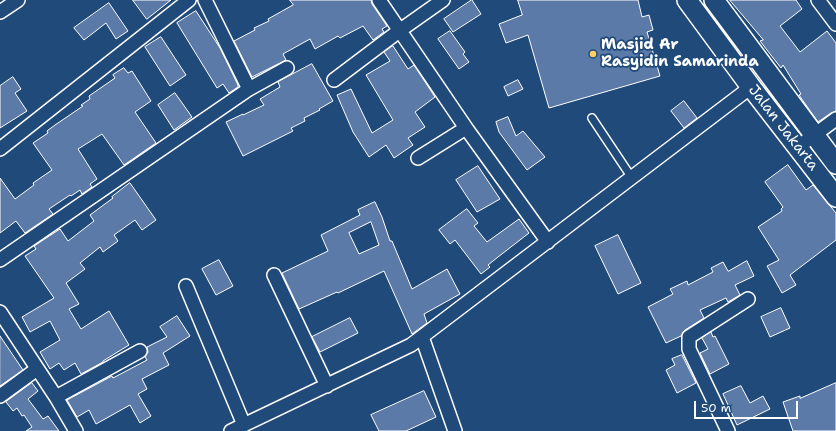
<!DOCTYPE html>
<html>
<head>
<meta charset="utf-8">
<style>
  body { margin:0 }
  #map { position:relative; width:836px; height:431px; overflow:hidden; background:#1f4a7a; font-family:"Shantell Sans",sans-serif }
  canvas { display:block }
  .scale { position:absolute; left:694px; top:401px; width:104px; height:18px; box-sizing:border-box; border:2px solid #fff; border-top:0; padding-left:5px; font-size:12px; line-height:14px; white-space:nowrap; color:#fff; -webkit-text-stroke:3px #1f4a7a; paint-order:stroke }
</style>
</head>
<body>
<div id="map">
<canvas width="836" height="431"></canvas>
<div class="scale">50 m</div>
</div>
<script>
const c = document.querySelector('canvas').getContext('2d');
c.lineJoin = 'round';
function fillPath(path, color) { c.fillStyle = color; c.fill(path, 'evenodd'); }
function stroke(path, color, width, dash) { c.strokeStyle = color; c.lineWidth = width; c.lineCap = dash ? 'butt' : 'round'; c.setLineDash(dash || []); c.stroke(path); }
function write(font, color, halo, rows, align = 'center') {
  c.font = font + ' "Shantell Sans",sans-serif'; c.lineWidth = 3.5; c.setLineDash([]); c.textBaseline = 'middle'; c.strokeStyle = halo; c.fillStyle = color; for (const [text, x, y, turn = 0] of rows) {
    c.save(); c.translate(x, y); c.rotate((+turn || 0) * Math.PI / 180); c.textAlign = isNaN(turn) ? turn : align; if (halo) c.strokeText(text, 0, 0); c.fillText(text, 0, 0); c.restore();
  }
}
const building = new Path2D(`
  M133,0H171L147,19Z
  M290,0H371L372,4L387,26L382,29L384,32L373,40L363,26L340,38L338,36L315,49L310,39L283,54L286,60L252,77L234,41L255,30L254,28L269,21L268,19L293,5Z
  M472,0L481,14L453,32L444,19Z
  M518,0H638L642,17L649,15L653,30L647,32L660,76L549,108L528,35L506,43L499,24L522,15Z
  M730,0H796L802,9L780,26L800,52L827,31L836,43V111L831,113L818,122L799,95L801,94L783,65L781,68L760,41L763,40Z
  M109,3L128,31L116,39L106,23L84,40L74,28Z
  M196,11L220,48L238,85V87L229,93L223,84L217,88L177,23Z
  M450,31L465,52L463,54L469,62L459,69L438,39Z
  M161,37L186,75L170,86L145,47Z
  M393,46L408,69L414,65L435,97L415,112L425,127L408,138L413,145L394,158L386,145L369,157L353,132L337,95L351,89L372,133L393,120L366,75L390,61L384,52Z
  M312,64L333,101L319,109L320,110L304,118L305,121L291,128L293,131L243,156L226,122L243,114V115L264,105L260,99L280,87L278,82Z
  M124,68L128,73L132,71L151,101L135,112L156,143L124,165L102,134L78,149L97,179L90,184L92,187L82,194L80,190L71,196L70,195L49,209L53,214L25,233L16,221L0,233V178L15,199L34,185L33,183L52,170L33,143L48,133L47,131L55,125L83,106L81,105L90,99L89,96L115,78L113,75Z
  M13,77L21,89L15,93L27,111L0,128V86Z
  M518,80L523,89L508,96L504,87Z
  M175,93L192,117L174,130L158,105Z
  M684,101L697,118L684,128L671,111Z
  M508,117L516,136L523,131L545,157L527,170L499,132L496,122Z
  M788,165L806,190L813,185L836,213V240L790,275L796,285L782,293L767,266L779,260L758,227L782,211L781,209L783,207L765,182Z
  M478,166L500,199L477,212L456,180Z
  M130,183L156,220L142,230L135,220L114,235L118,241L103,252L100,247L80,263L85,269L66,283L79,304L69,309L81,329L109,311L129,345L103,361V362L81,374L75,363L64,370L59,363L50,369L40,352L60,340L50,321L30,332L22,317L54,298L25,256L36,249L34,246L60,229L68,241L94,221L90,215L113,198L112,197Z
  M375,202L382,217L390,241H392L412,289L447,269L460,294L424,314L427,323L412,334L384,271L338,293L337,292L299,309L282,273L328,251L321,235L360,215L358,210ZM371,222L379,245L359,254L349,233Z
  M467,209L478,223L474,226L487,242L519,219L529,233L498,257L488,265L490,267L481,274L455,240L450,244L439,230Z
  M618,235L641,283L618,294L595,246Z
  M219,260L233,286L216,295L202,269Z
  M747,261L754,276L735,285L740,295L728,302L726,298L700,310L704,318L685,330L681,336L666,343L648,307L673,294L670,289L687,281L688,285L713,272L711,268L723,262L728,271Z
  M781,308L790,328L770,337L761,317Z
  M177,316L190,336L163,353L169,365L142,379L147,389L138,394L151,416L140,423L130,405L96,424L89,410L77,417L67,400L112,376L113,378L147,360L145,357L148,352L147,347L167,337L160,327Z
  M350,318L358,333L320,352L312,337Z
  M711,332L713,337L715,336L729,364L710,374L700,353L708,349L702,338Z
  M0,336L23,370L0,386Z
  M682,355L696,383L677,393L666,370L675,365L672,359Z
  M32,383L38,391L28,399L43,419L48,416L59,431H26L32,427L24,415L22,416L17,408L13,411L6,402Z
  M836,383V431H793L783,402L800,396V398Z
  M741,386L750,403L763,396L770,409L737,425L723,394Z
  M424,391L436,417L406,431H379L371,415Z`);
fillPath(building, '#5c7aa8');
stroke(building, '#fff', 1);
const lane = new Path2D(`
  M592,118L632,178`);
const street = new Path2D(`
  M379,0L466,128L548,242
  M818,0L836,24
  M0,12L18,0
  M334,80L399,31L443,0
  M249,89L287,68
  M798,147L836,119
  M0,149L189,0
  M418,158L466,128
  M0,260L249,89L205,0
  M274,275L327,386
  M186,286L244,425
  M0,312L56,397L76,431
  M422,337L455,431
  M0,396L37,369
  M56,397L140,351
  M231,431L411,345L751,87
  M728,431L689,349V337L748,299`);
const secondary = new Path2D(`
  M687,0L751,87L836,197
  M714,0L836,164`);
stroke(lane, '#fff', 10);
stroke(street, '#fff', 16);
stroke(secondary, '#fff', 22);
stroke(lane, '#1f4a7a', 7);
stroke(street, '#1f4a7a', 13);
stroke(secondary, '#1f4a7a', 19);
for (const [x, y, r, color] of [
  [593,54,4,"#ffd166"]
]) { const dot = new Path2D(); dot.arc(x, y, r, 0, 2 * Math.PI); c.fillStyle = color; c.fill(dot); stroke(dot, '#1f4a7a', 1.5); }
write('bold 15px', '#fff', '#1f4a7a', [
  ["Masjid Ar",601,45],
  ["Rasyidin Samarinda",601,62]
], 'left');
write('15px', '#fff', '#1f4a7a', [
  ["Jalan Jakarta",783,128,52]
]);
</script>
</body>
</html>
